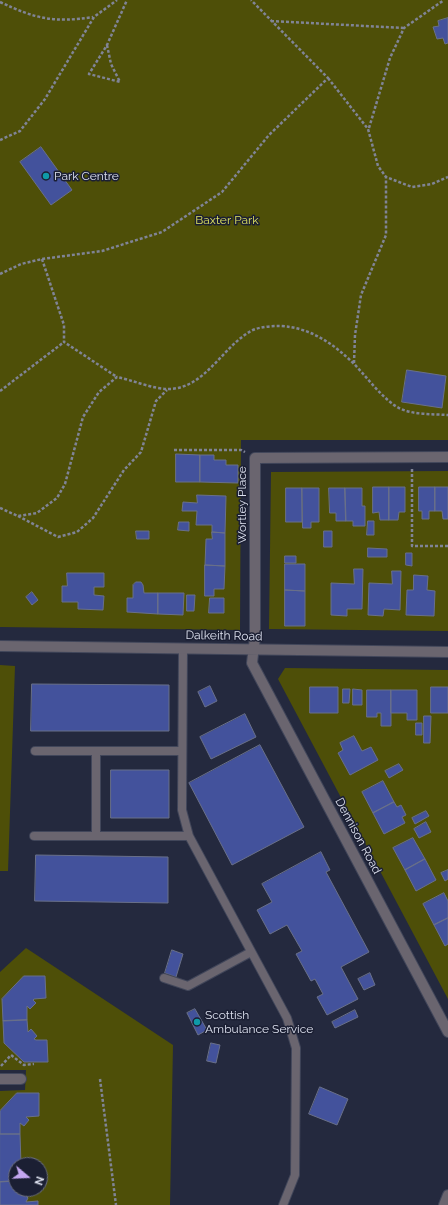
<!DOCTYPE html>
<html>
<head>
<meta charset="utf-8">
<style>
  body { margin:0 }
  #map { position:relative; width:448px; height:1205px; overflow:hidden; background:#24293e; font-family:Raleway,sans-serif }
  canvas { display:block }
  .north { position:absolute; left:8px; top:1157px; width:40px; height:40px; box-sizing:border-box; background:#1b1f33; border:1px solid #686c7e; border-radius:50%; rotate:109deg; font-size:11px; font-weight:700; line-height:16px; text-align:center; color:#dce0ee }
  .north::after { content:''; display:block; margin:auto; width:14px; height:18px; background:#c4a7f1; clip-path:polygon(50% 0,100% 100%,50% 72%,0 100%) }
</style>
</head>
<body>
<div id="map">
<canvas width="448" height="1205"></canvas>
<div class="north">N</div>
</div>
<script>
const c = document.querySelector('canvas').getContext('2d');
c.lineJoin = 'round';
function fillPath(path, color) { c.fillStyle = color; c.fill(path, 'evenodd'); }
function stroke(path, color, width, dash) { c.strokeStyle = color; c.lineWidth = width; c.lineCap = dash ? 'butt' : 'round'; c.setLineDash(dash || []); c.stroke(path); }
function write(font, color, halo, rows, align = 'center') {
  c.font = font + ' Raleway,sans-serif'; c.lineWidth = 3; c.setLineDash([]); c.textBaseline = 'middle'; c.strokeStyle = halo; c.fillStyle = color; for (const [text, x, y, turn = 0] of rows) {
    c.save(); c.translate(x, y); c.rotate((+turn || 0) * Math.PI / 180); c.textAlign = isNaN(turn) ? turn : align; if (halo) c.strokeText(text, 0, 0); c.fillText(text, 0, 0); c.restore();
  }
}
fillPath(new Path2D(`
  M0,0H448V440H241L240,630L0,627Z
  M448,471V631L269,629L271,472Z
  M0,665L15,666L8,871H0Z
  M285,668L448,670V999L278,679Z
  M26,948L173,1045L170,1205H0V1091L25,1090L26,1070H0V972ZM16,1165H40V1189H16Z`), '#4e4f08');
const building = new Path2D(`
  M448,18V43L445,44L443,38L437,39L433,27L439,26L438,21Z
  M41,147L72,190L51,205L20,162Z
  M407,370L446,376L442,408L402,402Z
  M176,454L200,455V482H176Z
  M200,455H214V460H226V465H238V483L200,482Z
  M373,487H389V520H380L379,512L373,513Z
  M389,487H405V512H399L398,520H389Z
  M419,487H435V511H429V519H422V511H419Z
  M435,487H448V519H443L442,511H435Z
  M286,488H302V522H286Z
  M302,488H319V522H311V528H303Z
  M329,488H345L346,521H336V513H330Z
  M345,488H362V506H365V526H353V521H346Z
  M197,495L226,496L225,533L212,532V525H196L197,511H182L183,502L197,503Z
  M368,521H374V535H367Z
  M179,522H189V531L178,530Z
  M136,531H149V539H137Z
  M324,531H332V547H324Z
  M212,532L225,533V566L205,565L206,539H212Z
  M368,548L387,549V557H368Z
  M406,553H412V566L406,565Z
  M285,556H296V563H285Z
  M285,564H305V591L285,590Z
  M205,565L225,566L224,589H214V596H205Z
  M354,569H363L362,609H347V616L331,615V583L354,584Z
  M392,571H401L400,610L384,609L383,616L368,615L369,583L392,584Z
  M67,573H104V587H94V595L104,596L103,610L78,609V602H62V586H67Z
  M414,575L428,576L427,590L435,591L434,616L406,615L407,590H413Z
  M136,582H141L143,585L144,593H158V614L127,612V598H133V585Z
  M285,590L305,591V626H285Z
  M32,592L38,600L32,605L26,597Z
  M158,593H184L183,615L158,614Z
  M187,595H195L194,611H187Z
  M210,598H224V613H209Z
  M32,684L169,685V731H31Z
  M210,686L217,701L205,707L198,692Z
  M310,687H338V713H310Z
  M431,687H448V713H431Z
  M343,689H350L349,703H343Z
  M353,689L362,690V705H353Z
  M367,690H391V726H381V713H377V717H367Z
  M391,690H417V720H407V713H391Z
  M245,714L256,737L211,759L200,737Z
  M424,716H431L430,743H424Z
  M416,723H422V735H416Z
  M354,736L362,751L371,747L378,760L350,775L338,753L343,750L340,743Z
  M260,745L304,827L232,865L189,783Z
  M399,764L403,770L389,778L385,771Z
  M111,770H169V818H111Z
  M383,781L394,802L373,813L362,792Z
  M394,802L397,807L401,805L406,815L402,817L405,823L384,834L373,813Z
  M426,811L429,816L415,824L412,818Z
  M426,822L431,832L419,838L414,829Z
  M413,838L425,859L405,870L393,848Z
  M321,852L330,870L326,872L369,952L341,967L358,999L327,1015L317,997L323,994L315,979L311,981L296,954L302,951L287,925L270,934L257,910L272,902L262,884Z
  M36,855L168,857V903L35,901Z
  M425,859L436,880L416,891L405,870Z
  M448,870V879L445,881L441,873Z
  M444,893L448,901V918L434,925L423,904Z
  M448,918V944L445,946L434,925Z
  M172,950L183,954L176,977L165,973Z
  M370,973L375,985L364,990L358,979Z
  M24,976H45L46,998L34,999L33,1000L36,1003L30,1009L27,1006V1020L3,1021L2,999Z
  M195,1009L207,1030L198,1035L187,1013Z
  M355,1010L358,1017L335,1028L332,1022Z
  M27,1020L28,1032L31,1029L37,1036L34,1039L36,1040H47L48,1062H24L4,1043L3,1021Z
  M211,1043L220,1045L216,1063L207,1061Z
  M320,1087L348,1099L337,1125L309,1114Z
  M17,1093H39V1116L26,1117L29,1120L24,1126L20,1123V1134H0V1111Z
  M0,1134H20L21,1165H16V1181L0,1182Z
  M16,1181L18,1194L22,1192L28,1198L26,1202L38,1201V1205H0V1182Z`);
fillPath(building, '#43529c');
stroke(building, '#697089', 1);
const lane = new Path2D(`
  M183,648L182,810L189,836L287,1018L296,1048L295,1175L283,1205
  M35,751H182
  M34,836H189
  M96,836V751
  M164,978L188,986L251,952`);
const street = new Path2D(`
  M448,457L255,458V637L252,663L448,1032
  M0,646L448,652
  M0,1079H21
  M444,1205L448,1195`);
stroke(lane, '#41465a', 10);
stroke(street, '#41465a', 12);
stroke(new Path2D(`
  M0,2C36,19 54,23 93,17
  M271,21L404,28
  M107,45L111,64L120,82L89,74L107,45L127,0
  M328,78L368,129L378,166L386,177L412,187L432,184L448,177
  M369,128L390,58L404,28L444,0
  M0,140L20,131L45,99L94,17L117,0
  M42,259L64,325V342L117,377
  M0,274L21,264L42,259L102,251L162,232L222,192L269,135L328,78L251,0
  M354,363L355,335L361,295L386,235V177
  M0,391L64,342
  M174,450H241L245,452
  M412,469V546H448
  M0,508L18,516L37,513L57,498L65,484L83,417L99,392L117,377C132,380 153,389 168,389C205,389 222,347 251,331C260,326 279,325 290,327C315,331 336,346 354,364C368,378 380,396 397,407C411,415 432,414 448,415
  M18,516L58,537L77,532L93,518L124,470L141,452L156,401L167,390
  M1,1066L11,1055L24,1065L34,1064
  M100,1079L116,1205`), '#808496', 2.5, [3, 2]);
stroke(lane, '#6a656f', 8);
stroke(street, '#6a656f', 10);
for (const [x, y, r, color] of [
  [46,176,4,"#0f9aa8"],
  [197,1022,4,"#0f9aa8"]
]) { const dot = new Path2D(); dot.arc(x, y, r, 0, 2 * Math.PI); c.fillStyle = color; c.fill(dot); stroke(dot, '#1b1f33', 1.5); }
write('12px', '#dce0ee', '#1b1f33', [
  ["Park Centre",54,176],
  ["Scottish",205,1015],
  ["Ambulance Service",205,1029]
], 'left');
write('12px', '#dee160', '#1b1f33', [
  ["Baxter Park",227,220]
]);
write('12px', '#dce0ee', '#1b1f33', [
  ["Wortley Place",242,505,-90],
  ["Dalkeith Road",224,636,1],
  ["Dennison Road",358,836,62]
]);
</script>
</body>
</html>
